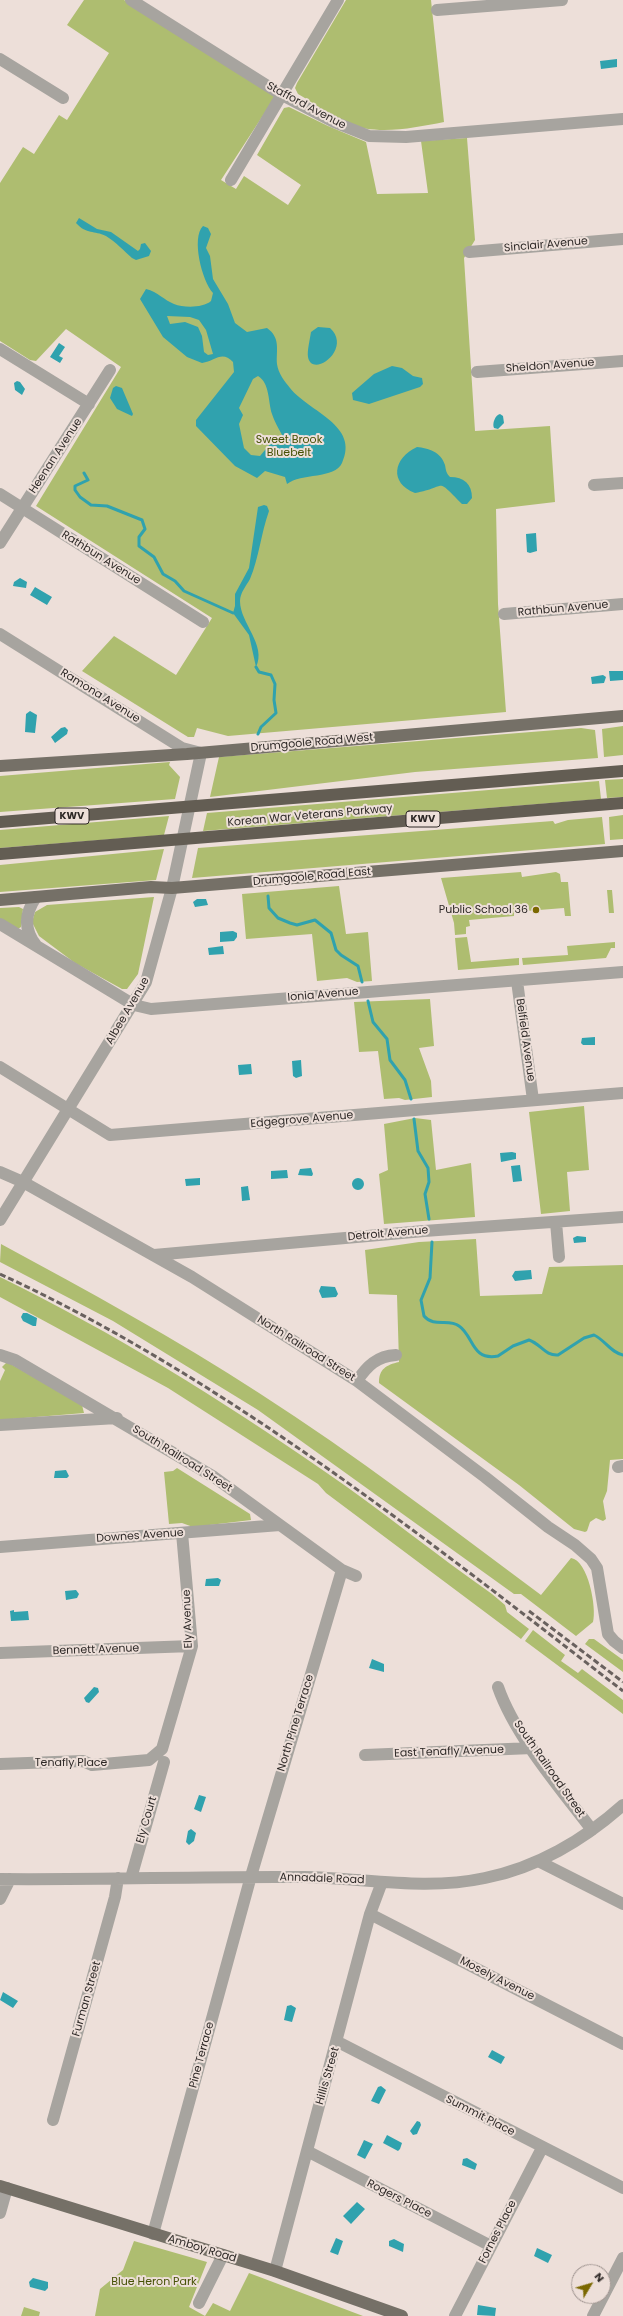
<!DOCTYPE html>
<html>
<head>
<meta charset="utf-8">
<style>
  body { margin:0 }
  #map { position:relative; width:623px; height:2316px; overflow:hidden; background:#eddfd9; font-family:Poppins,sans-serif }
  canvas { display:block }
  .north { position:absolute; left:571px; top:2264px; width:40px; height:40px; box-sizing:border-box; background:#eddfd9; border:1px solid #a19692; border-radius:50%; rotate:52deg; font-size:11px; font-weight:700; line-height:16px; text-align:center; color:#2e2927 }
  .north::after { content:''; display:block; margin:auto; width:14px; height:18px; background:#7b6800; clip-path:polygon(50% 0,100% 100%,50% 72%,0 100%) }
</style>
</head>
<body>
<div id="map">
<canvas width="623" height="2316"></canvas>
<div class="north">N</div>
</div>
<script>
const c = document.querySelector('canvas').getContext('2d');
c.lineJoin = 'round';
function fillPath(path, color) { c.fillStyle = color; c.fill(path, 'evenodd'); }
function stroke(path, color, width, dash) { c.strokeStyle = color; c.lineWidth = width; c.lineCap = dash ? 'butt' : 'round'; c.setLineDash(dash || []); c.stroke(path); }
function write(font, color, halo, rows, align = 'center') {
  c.font = font + ' Poppins,sans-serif'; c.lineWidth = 4; c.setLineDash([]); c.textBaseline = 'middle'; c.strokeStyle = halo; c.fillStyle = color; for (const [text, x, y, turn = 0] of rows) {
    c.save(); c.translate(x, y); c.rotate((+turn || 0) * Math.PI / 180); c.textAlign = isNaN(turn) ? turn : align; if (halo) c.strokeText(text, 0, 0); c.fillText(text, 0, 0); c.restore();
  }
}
fillPath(new Path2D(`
  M84,0H124L272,92L275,97L221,180L236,189L244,176L288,205L301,185L257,155L284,108L289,107L328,126L366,142L377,194L428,193L421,141L467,138L475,240L464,258L475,431L550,426L555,502L496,509L498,604L506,712L228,736L197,728L194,737H188L82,671L114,636L176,675L212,618L36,506L121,367L66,329L36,361L30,360L0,341V183L23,147L34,154L59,115L67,120L109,53L67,25Z
  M346,0H431L444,122C413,128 377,136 346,123C329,115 314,103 298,94L295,88L297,83Z
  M623,726V755L604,757L602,729Z
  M581,728L595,730L598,758L415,772L210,797L219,757Z
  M170,762L169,765L180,777L175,799L0,812V776Z
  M623,779V797L607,798L605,780Z
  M599,781L601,799L203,831L207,813Z
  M623,815V839L610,840L609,817Z
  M169,816L164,835L0,848V830Z
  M602,817L605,844L192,878L198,848L553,821L555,824L568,820Z
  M164,849L156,880L0,892V865Z
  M521,872L522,877L556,872L560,874L561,882H568L571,916H565L564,908L514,912V916L469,920L470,926L466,927V934L455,935L454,923L441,878Z
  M339,886L346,934L368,932L372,981L357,982L347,978L317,981L312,934L246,939L242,894Z
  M607,890H612L614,913H609Z
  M154,897L138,974L127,989H122L75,963L39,936L32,922L35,912L47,905Z
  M19,907L23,909L21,927L18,929L0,920V908Z
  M467,937L471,962L519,958V965L458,970L455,938Z
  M615,942V948H611L606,958L523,965L522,958L568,955L567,946Z
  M430,999L434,1046L419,1048L431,1081L432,1097L405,1100L399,1098L384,1099L378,1051L359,1052L354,1002Z
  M584,1106L589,1170L567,1172L570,1211L541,1214L529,1112Z
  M415,1118L431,1120L436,1170L471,1163L475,1217L384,1224L379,1174L388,1170L384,1124Z
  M476,1239L480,1296L542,1294L549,1267L623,1265V1459L610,1460L607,1491L603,1501L606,1519L603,1521L596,1518L590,1522L587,1531L585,1532L574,1529L519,1485L379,1383C379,1369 386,1365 399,1362L397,1295L369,1294L365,1250L419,1242Z
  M1,1244C88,1291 176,1339 259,1393C356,1455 448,1526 541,1595L571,1558C588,1560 597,1608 593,1622L576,1636L521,1594H514L258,1410L113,1321L0,1262Z
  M0,1277C113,1332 220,1399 324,1471C381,1510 435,1554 492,1594L505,1605L507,1612L529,1629L521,1639L326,1493L318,1484L168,1388L0,1297Z
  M6,1363H9L82,1405L84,1413L0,1420V1381L5,1370L2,1367Z
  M177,1468L250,1514L251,1520L193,1527L182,1523L169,1524L164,1472L173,1471Z
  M533,1630L565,1655L561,1661L578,1673L582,1669L623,1700V1714L525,1641Z
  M589,1639H594L623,1660V1672L585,1644Z
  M134,2241L207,2262L189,2307L205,2316L213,2303L230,2311L249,2273L363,2316H95L100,2289L123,2270Z
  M24,2307L40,2312L39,2316H21Z`), '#aebd70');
fillPath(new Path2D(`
  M617,59V67L601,69L600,61Z
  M79,218L97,229L111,232L138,251L140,249L141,244L145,243L151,251L149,256L136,260L132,258C124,251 116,242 106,236C94,230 87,235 76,223Z
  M203,226L208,228L211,234L206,248L210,256L213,279L228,304L235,323L247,332L267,328C281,338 276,350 277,364C278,373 285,382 290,388C309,412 360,425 342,463C335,479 301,473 287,484L285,477L265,471L257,478L235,466L196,426V420L234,372L233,362C222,350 215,361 202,363L187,357L163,337L140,299L146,289C158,292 164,300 174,304C184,308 203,308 211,301L213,293C202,281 191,238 203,226ZM167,316L190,317L199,320L206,330L213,354L208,355L204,352L202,336L198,327L185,322L170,324ZM258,376C270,383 268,402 272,414C275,423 281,433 286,442L284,445L270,444L260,456L251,455L244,448L239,424L243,415L239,408L253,379Z
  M318,327L330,328C353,349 312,379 308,357C307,351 310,339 311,332Z
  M59,343L65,347L59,356L63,358L60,363L50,357Z
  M392,366L402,368L413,376L422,378L423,384L420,387L369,404L353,400L352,393L374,374Z
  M17,381L20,382L25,389L22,395L15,390L14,383Z
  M116,386L122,388L133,414L132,416L117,409L110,398L113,388Z
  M500,414L503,416L504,423L498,429L494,428C492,424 495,415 500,414Z
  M417,447C428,448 441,452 445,465C446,470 446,473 450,477C464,477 472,484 472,498L467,504H462C434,476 449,487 415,493C389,483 393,458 417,447Z
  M264,505L267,506L269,511C261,533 259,558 250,579C246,586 240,593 240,601C240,623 267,645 256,667L249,635L233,613L235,606V594L249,568L258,507Z
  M536,533L537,551L530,553L527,552L526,534Z
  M20,578L27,582L26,588L13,586L14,582Z
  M35,587L52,597L47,605L30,595Z
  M609,671H623V680L610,681Z
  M603,675L606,677L604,683L592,684L591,677Z
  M30,711L37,715L35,733L25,732L26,714Z
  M65,727L68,730L67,734L55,743L51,737L61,728Z
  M197,899H206L208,905L195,907L193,902Z
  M233,931L237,933V937L234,941L220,942V932Z
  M223,946L224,954L209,955L208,948Z
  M595,1037V1045H583L581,1043L582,1038Z
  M301,1060L302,1076L296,1078L293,1076L292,1061Z
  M251,1064L252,1074L239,1075L238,1065Z
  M512,1152L516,1153V1159L501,1162L500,1153Z
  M520,1165L522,1181L513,1182L511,1166Z
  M311,1168L313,1174L312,1176L298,1175L300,1169Z
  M287,1170L288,1178L271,1179V1171Z
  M352 1184a6 6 0 1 1 12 0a6 6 0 1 1-12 0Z
  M200,1178V1185L186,1186L185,1179Z
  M248,1186L250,1200L242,1201L241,1187Z
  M577,1236L586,1237V1242L574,1243L573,1238Z
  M531,1270L532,1279L515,1281L512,1276L515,1271Z
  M321,1286L335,1287L338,1294L336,1297L322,1298L319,1291Z
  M23,1313H27L37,1318L36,1326H33L23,1321L21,1317Z
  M66,1470L69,1476L67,1478H54L55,1471Z
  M218,1578L221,1580L219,1586H205L206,1579Z
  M76,1590L79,1594L77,1598L66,1600L65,1591Z
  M14,1610V1612L28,1611L29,1620L11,1621L10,1611Z
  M372,1659L384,1664V1672L369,1668Z
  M94,1687L98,1688L99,1692L89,1703L86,1702L84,1698Z
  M199,1795L206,1797L201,1812L194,1809Z
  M191,1829L196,1833L194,1841L189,1845L186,1842L188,1831Z
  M3,1992L18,2001L13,2008L0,2000Z
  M291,2005L296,2008L292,2022L284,2020L287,2006Z
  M492,2050L505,2057L501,2064L488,2057Z
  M381,2086L386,2090L379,2104L371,2101L378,2087Z
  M417,2121L420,2122L421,2125L417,2134L413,2135L410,2131Z
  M387,2135L402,2143L400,2149L398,2151L383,2143Z
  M364,2140L373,2144L365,2159L357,2155Z
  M467,2158L477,2164L475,2170L462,2165L463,2159Z
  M357,2202L365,2209L351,2224L343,2216Z
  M336,2238L343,2241L338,2255L330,2252Z
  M394,2239L404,2244L403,2252L389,2246V2241Z
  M537,2248L552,2255L548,2263L534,2256Z
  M33,2278L48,2282V2288L45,2291L30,2287L29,2282Z
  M478,2305L496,2308L495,2316L477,2315Z`), '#30a2ae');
stroke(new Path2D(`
  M84,473L88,480L75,486V490L80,497L91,505L107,506L142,520L145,529L139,537V546L154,557L163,574L175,581L184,591L233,613
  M256,667L259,672L271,675L275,684L274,700L276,713L261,727L258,734
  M268,896L269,908L278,918L290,923L297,925L315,920L331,933L336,950L341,955L358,966L362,982
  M368,1001L373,1022L387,1039L390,1060L405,1080L411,1099
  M414,1119L418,1151L428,1168L429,1182L425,1194L429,1219
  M432,1242L430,1278L421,1300L424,1316C434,1328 449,1318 459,1326C474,1336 471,1361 498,1356L513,1346L529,1340C541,1344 545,1356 558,1355L584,1338L594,1335C605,1340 611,1353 623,1355`), '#30a2ae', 3);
stroke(new Path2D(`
  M131,0L282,95L334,122L369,136L406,137L623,119
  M437,10L562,0
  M0,59L63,98
  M231,180L338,0
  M469,252L623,239
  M0,349L89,404
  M477,372L623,361
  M594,485L623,483
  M0,494L203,622
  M0,543L110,370
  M504,614L623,604
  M0,634L182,748L201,753L172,888L146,982L0,1220
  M36,897C25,913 23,929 36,945
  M0,924L134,1005L151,1009L623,972
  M517,981L533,1100
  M0,1067L110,1135L623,1093
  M0,1172L23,1182L192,1277L357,1381L485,1477L548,1527L575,1545L591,1559L597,1568L608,1634L614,1641L623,1648
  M556,1222L559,1257
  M154,1255L424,1231L623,1217
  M0,1355L15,1360L214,1477L342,1570L356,1576
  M357,1381C367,1366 377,1356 396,1355
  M0,1425L117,1418
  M618,1467L623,1466
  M0,1547L280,1525
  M0,1653L192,1646
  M498,1687C515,1736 560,1788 592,1830
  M365,1755L532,1748
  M0,1764L83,1761L92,1765L149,1760L162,1749L192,1646L182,1533
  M540,1862L623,1904
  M131,1878L164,1762
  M0,1879C101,1880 203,1876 304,1877C364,1878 425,1891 485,1878C536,1868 584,1840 623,1805
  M0,1899L10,1879
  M370,1914L623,2044
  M338,2042L623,2188
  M53,2120L115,1897L118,1878
  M307,2151L491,2246
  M0,2213L7,2188
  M153,2234L251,1876L342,1570
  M275,2271L370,1914L382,1882
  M199,2303L223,2255
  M455,2316L542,2148
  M593,2316L623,2258`), '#a7a49f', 12);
stroke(new Path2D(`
  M0,766L187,754L623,716
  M0,900L151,887L172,888L623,851
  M0,2186L275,2271L402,2316`), '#757067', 12);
stroke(new Path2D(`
  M0,822L623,771
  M0,854L623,803`), '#635d53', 12);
stroke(new Path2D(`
  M0,1274C223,1377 429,1541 623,1691
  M529,1611L623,1682`), '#69615e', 3, [6, 3]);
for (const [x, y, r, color] of [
  [536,910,4,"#7b6800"]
]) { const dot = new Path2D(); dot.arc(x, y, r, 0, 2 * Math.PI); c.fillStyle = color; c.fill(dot); stroke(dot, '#eddfd9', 1.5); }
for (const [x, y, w] of [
  [72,816,34],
  [423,819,34]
]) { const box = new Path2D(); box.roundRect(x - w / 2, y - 8, w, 16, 3); c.fillStyle = '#eddfd9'; c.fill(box); stroke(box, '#2e2927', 1); }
write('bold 10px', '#2e2927', null, [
  ["KWV",72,816],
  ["KWV",423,819]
]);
write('11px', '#2e2927', '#eddfd9', [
  ["Stafford Avenue",306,106,28],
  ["Sinclair Avenue",546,245,-5],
  ["Sheldon Avenue",550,366,-4],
  ["Heenan Avenue",56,456,-57],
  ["Rathbun Avenue",101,558,32],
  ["Rathbun Avenue",563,609,-5],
  ["Ramona Avenue",100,696,32],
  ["Drumgoole Road West",312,743,-5],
  ["Korean War Veterans Parkway",310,816,-5],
  ["Drumgoole Road East",312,877,-5],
  ["Ionia Avenue",323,995,-5],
  ["Albee Avenue",128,1011,-60],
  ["Belfield Avenue",525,1040,82],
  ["Edgegrove Avenue",302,1120,-5],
  ["Detroit Avenue",388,1234,-5],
  ["North Railroad Street",306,1349,32],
  ["South Railroad Street",182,1459,32],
  ["Downes Avenue",140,1536,-4],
  ["Ely Avenue",188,1619,-92],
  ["Bennett Avenue",96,1650,-2],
  ["North Pine Terrace",296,1723,-73],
  ["East Tenafly Avenue",449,1752,-2],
  ["Tenafly Place",71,1763],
  ["South Railroad Street",549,1769,55],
  ["Ely Court",147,1820,-74],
  ["Annadale Road",322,1879,2],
  ["Mosely Avenue",497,1979,27],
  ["Furman Street",87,1999,-74],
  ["Pine Terrace",202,2055,-75],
  ["Hillis Street",328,2076,-74],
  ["Summit Place",480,2116,27],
  ["Rogers Place",399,2199,27],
  ["Fornes Place",498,2232,-63],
  ["Amboy Road",202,2249,17]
]);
write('11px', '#465105', '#eddfd9', [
  ["Sweet Brook",289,440],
  ["Bluebelt",289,453],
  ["Blue Heron Park",154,2282]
]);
write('11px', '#2e2927', '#eddfd9', [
  ["Public School 36",528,910]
], 'right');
</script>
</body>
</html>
